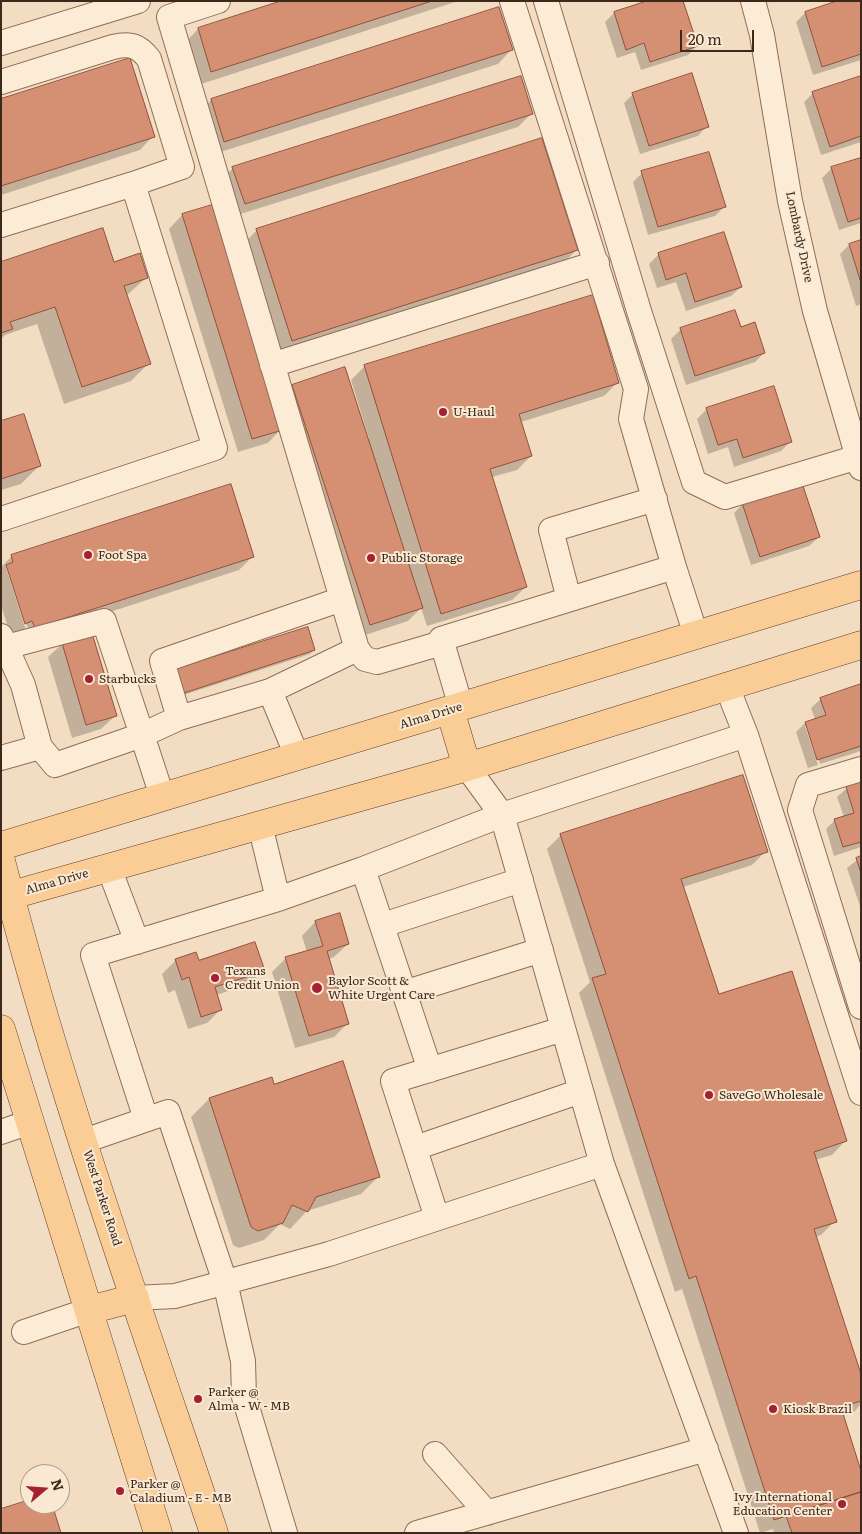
<!DOCTYPE html>
<html>
<head>
<meta charset="utf-8">
<style>
  body { margin:0 }
  #map { position:relative; width:862px; height:1534px; overflow:hidden; background:#f3ddc2; font-family:Literata,serif }
  canvas { display:block }
  .frame { position:absolute; inset:0; border:2px solid #3d281c; pointer-events:none }
  .north { position:absolute; left:20px; top:1464px; width:50px; height:50px; box-sizing:border-box; background:#f9e9d2; border:1px solid #ae9c89; border-radius:50%; rotate:72deg; font-size:14px; font-weight:700; line-height:20px; text-align:center; color:#3d281c }
  .north::after { content:''; display:block; margin:auto; width:18px; height:22px; background:#a52032; clip-path:polygon(50% 0,100% 100%,50% 72%,0 100%) }
  .scale { position:absolute; left:680px; top:30px; width:74px; height:22px; box-sizing:border-box; border:2px solid #3d281c; border-top:0; padding-left:6px; font-size:15px; line-height:18px; white-space:nowrap; color:#3d281c; -webkit-text-stroke:4px #f9e9d2; paint-order:stroke }
</style>
</head>
<body>
<div id="map">
<canvas width="862" height="1534"></canvas>
<div class="frame"></div>
<div class="north">N</div>
<div class="scale">20 m</div>
</div>
<script>
const c = document.querySelector('canvas').getContext('2d');
c.lineJoin = 'round';
function fillPath(path, color) { c.fillStyle = color; c.fill(path, 'evenodd'); }
function stroke(path, color, width, dash) { c.strokeStyle = color; c.lineWidth = width; c.lineCap = dash ? 'butt' : 'round'; c.setLineDash(dash || []); c.stroke(path); }
function write(font, color, halo, rows, align = 'center') {
  c.font = font + ' Literata,serif'; c.lineWidth = 4; c.setLineDash([]); c.textBaseline = 'middle'; c.strokeStyle = halo; c.fillStyle = color; for (const [text, x, y, turn = 0] of rows) {
    c.save(); c.translate(x, y); c.rotate((+turn || 0) * Math.PI / 180); c.textAlign = isNaN(turn) ? turn : align; if (halo) c.strokeText(text, 0, 0); c.fillText(text, 0, 0); c.restore();
  }
}
fillPath(new Path2D(`
  M286,1H458L198,85L185,43L198,29Z
  M651,1L697,46L688,55L641,70L635,52L617,58L605,22L614,13Z
  M861,1V60L813,75L796,22L805,13Z
  M511,50L498,64L211,155L198,114L211,100Z
  M861,78V142L821,155L804,102L813,93Z
  M633,94L707,126L698,136L640,154L624,103Z
  M1,100L153,136L140,150L1,195Z
  M532,113L518,127L231,217L219,182L233,168Z
  M541,140L576,250L563,264L278,354L243,244L256,231Z
  M861,159V223L839,230L822,178L831,169Z
  M642,173L724,207L715,216L648,235L633,182Z
  M211,206L281,429L268,443L238,452L169,229L182,215Z
  M723,233L741,287L731,296L686,311L676,282L657,288L649,264L658,255Z
  M861,241V304L856,306L840,254L849,245Z
  M1,264H114L147,277L126,296L149,363L131,381L64,404L37,324L5,335L1,339Z
  M734,312L740,329L764,353L755,362L686,385L671,339L680,330Z
  M365,366L618,382L604,396L521,422L531,456L517,470L492,477L526,587L512,600L427,626L421,608L408,621L356,638L279,399L293,386L367,440L369,439L351,380Z
  M773,388L790,442L781,451L734,467L728,447L708,454L697,419L706,410Z
  M1,423L39,466L21,484L1,490Z
  M743,504L819,537L809,546L751,565L734,513Z
  M12,556H253L239,570L21,641L11,637L1,605V567ZM8,566L28,629L26,630L6,568Z
  M307,628L314,650L310,654L174,698Z
  M62,644L115,716L101,729L72,738L48,657Z
  M861,686V751L820,764L808,726H805L818,765L808,768L796,732L805,723L815,719L811,708L821,699Z
  M861,783V847L834,856L826,829L835,820L844,817L837,797L847,788Z
  M561,835L766,851L752,865L683,887L718,996L845,1141L832,1155L815,1160L835,1221L821,1235L815,1237L861,1378V1404L854,1412L842,1416L861,1533H774L773,1529L760,1533L682,1289L675,1292L579,993L590,982L547,849Z
  M861,857V909L847,868Z
  M315,922L348,944L334,957L329,959L348,1023L334,1037L295,1048L272,972L286,958L307,952L302,936Z
  M176,960L198,962L263,970L250,984L216,995L221,1009L207,1023L188,1029L175,990L168,993L162,974Z
  M271,1079L273,1086L379,1176L361,1194L307,1211L290,1229L280,1224L264,1240L239,1248L233,1245L191,1117L209,1099Z`), '#0003');
const building = new Path2D(`
  M281,1H432L211,72L198,28Z
  M647,1H683L698,46L650,62L644,43L626,50L614,12Z
  M837,1H861V54L822,67L805,12Z
  M499,7L513,50L224,142L211,99Z
  M130,58L155,137L1,186V99Z
  M692,73L709,127L649,146L632,93Z
  M521,76L533,114L245,204L232,167Z
  M861,76V136L830,147L812,92Z
  M542,138L578,250L292,341L256,229Z
  M709,152L726,207L658,227L641,171Z
  M861,158V218L848,222L831,167Z
  M212,205L283,430L252,439L182,214Z
  M103,228L114,262L140,253L148,278L124,286L151,364L82,387L55,307L10,322L13,329L1,333V262Z
  M724,232L742,287L695,302L686,273L666,280L658,253Z
  M861,240V283L849,244Z
  M593,295L619,383L519,414L532,456L490,469L527,587L441,614L364,365Z
  M735,310L741,327L755,322L765,353L695,376L680,328Z
  M345,367L423,608L370,625L292,385Z
  M774,386L792,442L743,458L737,439L718,445L706,408Z
  M24,414L41,466L1,479V421Z
  M802,483L820,537L760,557L742,503Z
  M231,484L254,557L35,628L32,621L25,624L6,565L13,562L11,555Z
  M308,627L315,650L178,695L170,671Z
  M92,633L117,716L86,725L62,643Z
  M861,684V746L817,760L805,722L826,715L820,698Z
  M743,775L768,852L681,879L719,994L792,971L847,1141L814,1152L837,1222L814,1229L861,1374V1401L841,1407L861,1471V1492L774,1520L696,1276L689,1279L592,978L606,974L560,834Z
  M861,782V842L843,847L834,819L854,813L846,787Z
  M861,856V873L856,858Z
  M340,913L349,944L327,951L349,1024L309,1036L285,957L323,946L315,921Z
  M255,942L265,971L215,987L222,1010L201,1017L189,977L182,980L175,959L196,952L199,960Z
  M343,1061L380,1177L316,1197L308,1212L292,1205L283,1223L258,1231L251,1227L209,1098L272,1077L274,1084Z
  M861,1492V1533H792L786,1516Z
  M30,1500V1504H52L61,1533H1V1509Z`);
fillPath(building, '#d58f73');
stroke(building, '#91503a', 1);
const minor = new Path2D(`
  M218,1L169,17L357,649L365,659L377,662L442,643
  M512,1L636,389L631,419L674,567
  M546,1L639,311L694,482L725,497L858,457
  M753,1L762,35L790,201L815,311L861,468
  M1,43L138,1
  M1,82L113,47C130,43 138,45 149,59L182,167L133,184
  M1,225L133,184L215,448L1,519
  M272,365L597,263
  M342,599L162,661L179,718L270,691L357,649
  M569,599L551,530L655,499
  M1,636L23,685L40,747L1,758
  M6,647L104,621L142,735L179,718
  M727,687L746,735
  M270,691L297,756
  M461,707L441,639L674,567L696,635
  M40,747L55,765L142,735L162,796
  M467,767L502,815L746,735L861,1093
  M861,769L808,785L800,810L861,1007
  M260,825L278,899L363,869L430,1070
  M109,868L137,942
  M363,869L502,815L602,1164
  M383,925L521,880
  M404,993L541,950
  M146,1119L93,955L278,899
  M1,1132L30,1122
  M84,1141L168,1112L225,1282L243,1361L244,1397L285,1533
  M415,1148L581,1091
  M437,1218L393,1081L563,1029
  M135,1298L175,1296L329,1254L602,1164L736,1533
  M24,1332L89,1310
  M435,1454L487,1513
  M417,1533L706,1449`);
const major = new Path2D(`
  M450,710L467,767
  M1,846L861,585
  M1,861C59,1088 139,1310 214,1533
  M1,898L467,767L861,645
  M1,1029L158,1533
  M89,1310L135,1298`);
stroke(minor, '#8f6d57', 26);
stroke(major, '#5c3c2b', 29);
stroke(minor, '#fcecd6', 24);
stroke(major, '#facd96', 28);
for (const [x, y, r, color] of [
  [443,412,5,"#a52032"],
  [88,555,5,"#a52032"],
  [371,558,5,"#a52032"],
  [89,679,5,"#a52032"],
  [215,978,5,"#a52032"],
  [317,988,6,"#a52032"],
  [709,1095,5,"#a52032"],
  [198,1399,5,"#a52032"],
  [773,1409,5,"#a52032"],
  [120,1491,5,"#a52032"],
  [842,1504,5,"#a52032"]
]) { const dot = new Path2D(); dot.arc(x, y, r, 0, 2 * Math.PI); c.fillStyle = color; c.fill(dot); stroke(dot, '#f9e9d2', 2); }
write('12px', '#3d281c', '#f9e9d2', [
  ["Lombardy Drive",799,237,78],
  ["Alma Drive",431,716,-17],
  ["Alma Drive",57,882,-16],
  ["West Parker Road",102,1198,72]
]);
write('12px', '#3d281c', '#f9e9d2', [
  ["U-Haul",453,412],
  ["Foot Spa",98,555],
  ["Public Storage",381,558],
  ["Starbucks",99,679],
  ["Texans",225,971],
  ["Credit Union",225,985],
  ["Baylor Scott &",328,981],
  ["White Urgent Care",328,995],
  ["SaveGo Wholesale",719,1095],
  ["Parker @",208,1392],
  ["Alma - W - MB",208,1406],
  ["Kiosk Brazil",783,1409],
  ["Parker @",130,1484],
  ["Caladium - E - MB",130,1498],
  ["Ivy International",832,1497,"right"],
  ["Education Center",832,1511,"right"]
], 'left');
</script>
</body>
</html>
